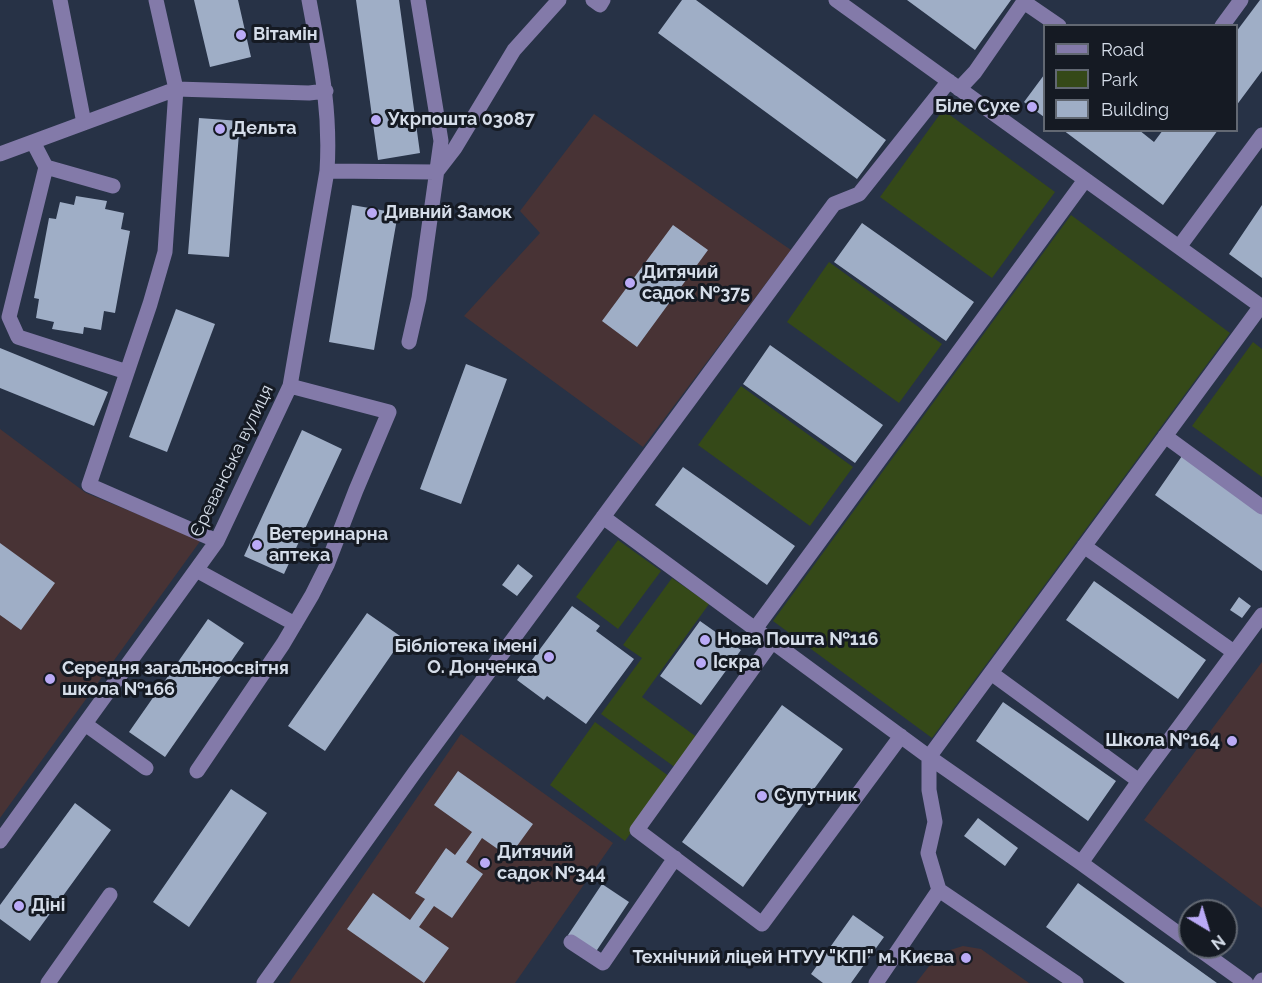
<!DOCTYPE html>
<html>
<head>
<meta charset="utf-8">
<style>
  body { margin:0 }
  #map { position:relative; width:1262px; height:983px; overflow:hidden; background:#273246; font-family:Raleway,sans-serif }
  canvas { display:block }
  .legend { position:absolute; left:1043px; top:24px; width:195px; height:108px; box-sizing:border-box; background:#151a23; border:2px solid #626872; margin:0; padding:8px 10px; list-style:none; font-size:18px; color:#d5dde9 }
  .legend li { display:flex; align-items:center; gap:12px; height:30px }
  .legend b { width:30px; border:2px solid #626872 }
  .north { position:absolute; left:1178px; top:899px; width:60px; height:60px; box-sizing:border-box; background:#151a23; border:2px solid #626872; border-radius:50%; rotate:142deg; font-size:16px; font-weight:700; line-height:24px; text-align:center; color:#d5dde9 }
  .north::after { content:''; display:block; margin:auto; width:21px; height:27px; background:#baaaf6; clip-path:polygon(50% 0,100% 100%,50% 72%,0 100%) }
</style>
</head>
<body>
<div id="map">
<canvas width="1262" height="983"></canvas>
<ul class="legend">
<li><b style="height:8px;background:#837aa9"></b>Road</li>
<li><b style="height:16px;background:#354918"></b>Park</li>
<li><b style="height:16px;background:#9faec6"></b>Building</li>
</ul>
<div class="north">N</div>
</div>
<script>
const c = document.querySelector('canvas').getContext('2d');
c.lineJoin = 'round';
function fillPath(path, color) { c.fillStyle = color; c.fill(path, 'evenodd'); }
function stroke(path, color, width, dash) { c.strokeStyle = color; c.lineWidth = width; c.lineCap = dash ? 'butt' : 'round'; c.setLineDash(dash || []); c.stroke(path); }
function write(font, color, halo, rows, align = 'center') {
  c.font = font + ' Raleway,sans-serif'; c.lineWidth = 6; c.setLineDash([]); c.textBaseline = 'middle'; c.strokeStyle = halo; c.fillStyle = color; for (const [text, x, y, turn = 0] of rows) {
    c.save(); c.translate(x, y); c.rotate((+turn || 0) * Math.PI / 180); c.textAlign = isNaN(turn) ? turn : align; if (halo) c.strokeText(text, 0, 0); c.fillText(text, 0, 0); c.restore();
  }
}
fillPath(new Path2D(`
  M594,114L791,250L643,447L464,316L540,233L520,211Z
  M0,429L86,493L201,540L0,818Z
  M1262,662V908L1144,820Z
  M461,734L613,843L515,983H289Z
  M963,946L981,949L1029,983H916L930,965L947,951Z`), '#483335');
fillPath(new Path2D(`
  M943,110L1055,192L992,278L880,197Z
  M1071,215L1230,333L932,738L773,621Z
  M829,262L942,344L899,403L787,322Z
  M1253,342L1262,349V477L1192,426Z
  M741,386L853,467L810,526L698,445Z
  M618,540L661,571L618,629L576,597Z
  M672,578L709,604L642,697L698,738L676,768L601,714L642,658L623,645Z
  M595,722L670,777L625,841L550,785Z`), '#354918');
fillPath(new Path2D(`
  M194,0H238L251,57L210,67Z
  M356,0H399L420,153L378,160Z
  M682,0H696L886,140L857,179L658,33Z
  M907,0H1011L975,50Z
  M1260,0H1262V71L1236,106V32Z
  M1044,75V117L1024,102Z
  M199,118L240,121L229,257L188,254Z
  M1063,130H1139L1154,142L1163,130H1218L1163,205Z
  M76,196L107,201L105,209L124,213L121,229L130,231L115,313L104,311L101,330L84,327L83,334L52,329L54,322L36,318L39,299L34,298L49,218L56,219L60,202L74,205Z
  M352,205L398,213L374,350L329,342Z
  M1262,205V278L1229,254Z
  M862,223L974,302L946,341L834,262Z
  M673,225L708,250L637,347L602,321Z
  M176,309L215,324L167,452L129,437Z
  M770,345L883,425L855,463L743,384Z
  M0,348L108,392L94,426L0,388Z
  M466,364L507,379L461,504L420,489Z
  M302,430L342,449L284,574L244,556Z
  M1182,456L1262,513V571L1155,495Z
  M683,467L795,546L767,585L655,505Z
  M0,543L55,583L21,630L0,615Z
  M518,564L533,576L517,596L502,585Z
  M1094,581L1206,660L1178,699L1066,620Z
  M1239,597L1251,606L1242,618L1230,610Z
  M572,606L600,626L596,631L634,659L586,724L547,696L544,700L517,680Z
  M367,613L403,638L325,751L288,726Z
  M208,619L244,643L165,757L129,732Z
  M700,621L741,650L701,705L660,676Z
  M1003,702L1116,781L1088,821L976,741Z
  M782,705L843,749L743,887L682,842Z
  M458,771L533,824L509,857L482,838L466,862L483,874L452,918L434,906L419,927L449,948L424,983L347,929L373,893L410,920L425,899L415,893L446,848L455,855L472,832L434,805Z
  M231,789L267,813L189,927L153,902Z
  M75,803L111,830L30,941L0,919V905Z
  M978,818L1018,848L1005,866L964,836Z
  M1078,883L1146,932L1217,983H1125L1046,927Z
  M602,884L629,902L595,953L568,935Z
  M853,915L884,937L851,983H823L811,974Z`), '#9faec6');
stroke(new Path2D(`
  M60,0L84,123
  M156,0L176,89L165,252L150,304L89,485L217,541
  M593,0L600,5L603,0
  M836,0L1262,307
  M1024,2L1059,26
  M1222,26L1241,0
  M959,89L975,72L1025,0
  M33,142L46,167L113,186
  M0,154L176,89L309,93L326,91
  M46,167L9,317L18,337L127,372
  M438,170L455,148L514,50L559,0
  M327,171L436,172
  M1179,247L1262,135
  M409,342L419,298L441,141L418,0
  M1165,436L1262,507
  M603,517L929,757L1081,863L1190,942
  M1084,546L1234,652
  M196,570L295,624
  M755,629L1085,180
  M772,642L637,830L762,924L901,736
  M991,673L1139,781
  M85,724L146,768
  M197,771L283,644L312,595L327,565L356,490L389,412L290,386
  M0,841L217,541L290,386L327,171C331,109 320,60 309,0
  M1081,863L1139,781L1262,615
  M571,942L603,963L675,858
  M1196,947L1246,983
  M48,983L110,895
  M264,983L415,772L834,204L859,194L949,81
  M876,983L939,890
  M1076,983L939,890L928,853L935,822L929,790V757L1261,306
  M1260,983L1262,980`), '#837aa9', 15);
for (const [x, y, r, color] of [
  [241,35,6,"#baaaf6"],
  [1032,107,6,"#baaaf6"],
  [376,120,6,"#baaaf6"],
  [220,129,6,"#baaaf6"],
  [372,213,6,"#baaaf6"],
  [630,283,6,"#baaaf6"],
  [257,545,6,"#baaaf6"],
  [705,640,6,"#baaaf6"],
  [549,657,6,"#baaaf6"],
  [701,663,6,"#baaaf6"],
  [50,679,6,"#baaaf6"],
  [1232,741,6,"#baaaf6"],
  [762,796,6,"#baaaf6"],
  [485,863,6,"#baaaf6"],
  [19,906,6,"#baaaf6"],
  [966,958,6,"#baaaf6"]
]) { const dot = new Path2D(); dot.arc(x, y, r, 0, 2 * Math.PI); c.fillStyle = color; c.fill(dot); stroke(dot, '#151a23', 2); }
write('bold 18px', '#d5dde9', '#151a23', [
  ["Вітамін",253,35],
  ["Біле Сухе",1020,107,"right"],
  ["Укрпошта 03087",388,120],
  ["Дельта",232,129],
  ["Дивний Замок",384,213],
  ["Дитячий",642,273],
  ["садок №375",642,294],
  ["Ветеринарна",269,535],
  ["аптека",269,556],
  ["Нова Пошта №116",717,640],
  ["Бібліотека імені",537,647,"right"],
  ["О. Донченка",537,668,"right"],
  ["Іскра",713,663],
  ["Середня загальноосвітня",62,669],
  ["школа №166",62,690],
  ["Школа №164",1220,741,"right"],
  ["Супутник",774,796],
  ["Дитячий",497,853],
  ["садок №344",497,874],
  ["Діні",31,906],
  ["Технічний ліцей НТУУ \"КПІ\" м. Києва",954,958,"right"]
], 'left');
write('18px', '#d5dde9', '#151a23', [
  ["Єреванська вулиця",232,461,-64]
]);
</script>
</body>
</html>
